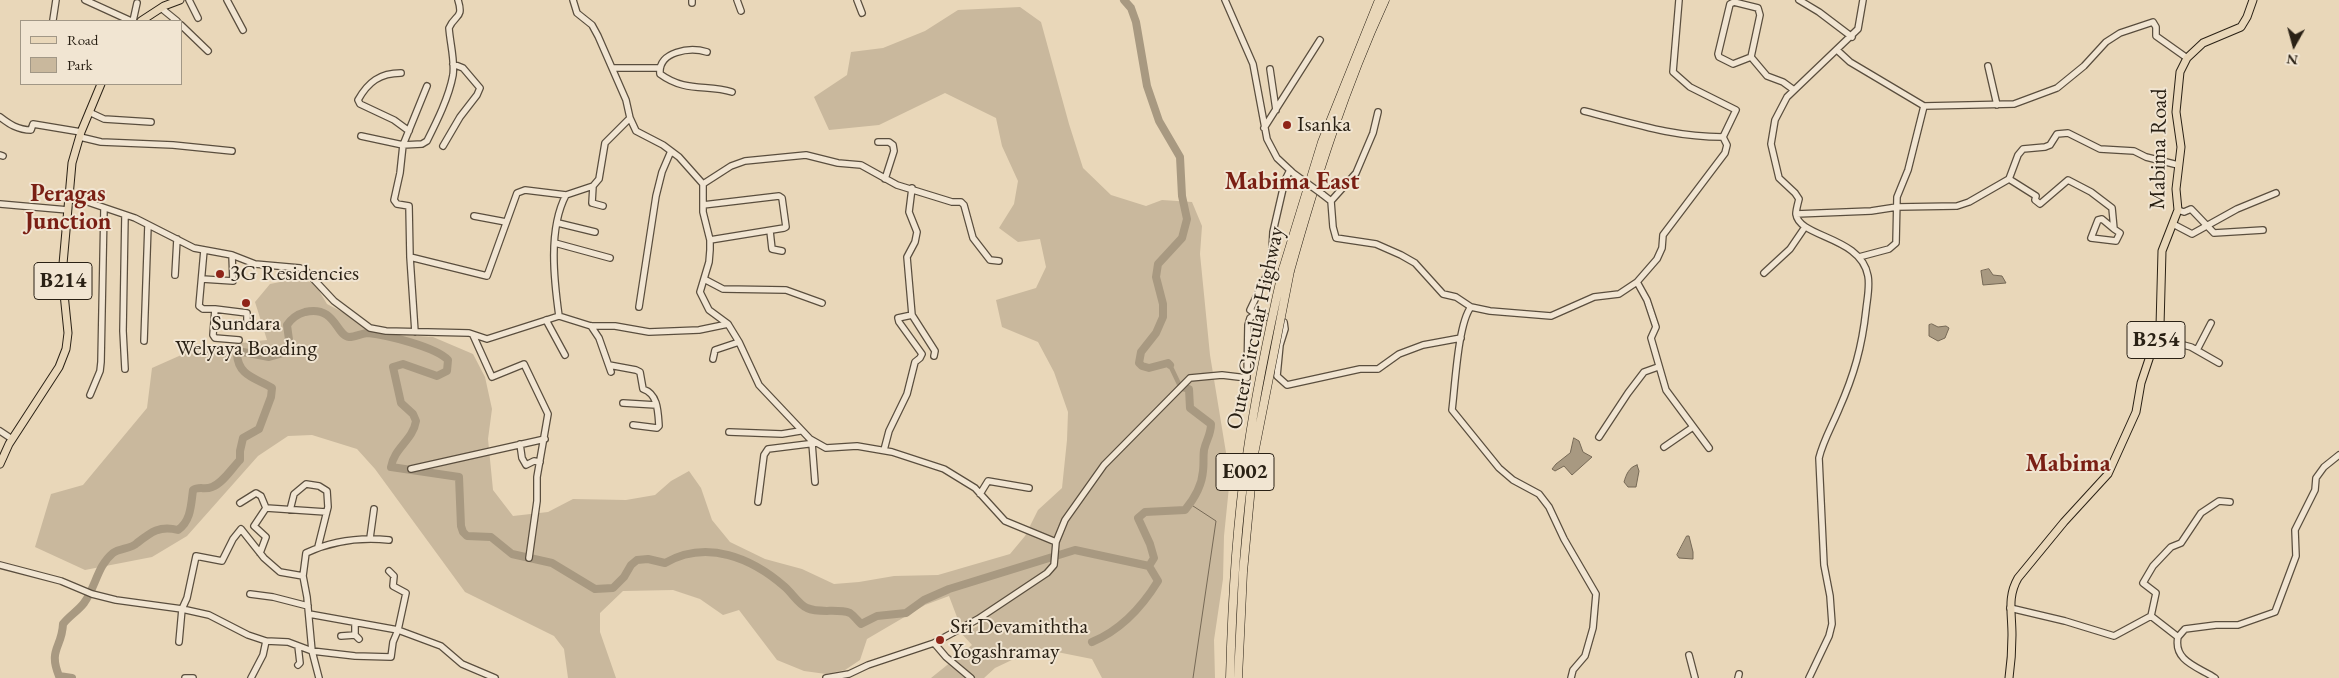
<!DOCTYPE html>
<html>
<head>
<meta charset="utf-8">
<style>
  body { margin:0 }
  #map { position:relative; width:2339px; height:678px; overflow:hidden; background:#e9d7b9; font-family:"EB Garamond",serif }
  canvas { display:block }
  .legend { position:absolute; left:20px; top:20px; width:162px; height:65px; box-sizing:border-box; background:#f1e5d2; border:1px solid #a19786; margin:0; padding:6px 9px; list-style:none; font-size:15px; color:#2a2115 }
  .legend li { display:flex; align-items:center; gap:10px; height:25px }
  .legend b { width:25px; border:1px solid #a19786 }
  .north { position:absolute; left:2269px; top:20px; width:50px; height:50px; -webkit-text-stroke:4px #f1e5d2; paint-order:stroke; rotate:187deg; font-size:14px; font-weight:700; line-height:20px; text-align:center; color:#2a2115 }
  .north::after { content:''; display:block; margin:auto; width:18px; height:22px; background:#2a2115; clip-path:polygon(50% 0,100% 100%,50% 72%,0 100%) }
</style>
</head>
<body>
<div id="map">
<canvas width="2339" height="678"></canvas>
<ul class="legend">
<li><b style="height:6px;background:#e9d7b9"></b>Road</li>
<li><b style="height:14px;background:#c9b89d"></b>Park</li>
</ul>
<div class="north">N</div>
</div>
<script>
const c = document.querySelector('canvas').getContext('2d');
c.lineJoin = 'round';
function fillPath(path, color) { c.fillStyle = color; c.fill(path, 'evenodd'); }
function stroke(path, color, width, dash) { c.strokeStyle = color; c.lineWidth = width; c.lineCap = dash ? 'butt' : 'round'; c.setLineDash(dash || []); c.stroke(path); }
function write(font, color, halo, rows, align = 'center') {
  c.font = font + ' "EB Garamond",serif'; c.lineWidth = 4; c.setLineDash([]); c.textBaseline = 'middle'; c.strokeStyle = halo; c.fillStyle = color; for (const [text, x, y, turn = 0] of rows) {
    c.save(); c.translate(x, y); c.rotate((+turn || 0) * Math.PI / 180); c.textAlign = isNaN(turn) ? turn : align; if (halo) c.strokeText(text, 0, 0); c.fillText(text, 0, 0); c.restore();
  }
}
fillPath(new Path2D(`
  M1020,7L1041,22L1069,124L1083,168L1111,195L1146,206L1162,200L1192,202L1202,226L1200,254L1210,355L1230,477L1224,536L1223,579L1214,640L1215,678H1102L1092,659L1037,648L995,668L984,678H931L972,645L962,634L982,624L976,616L960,625L949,596L925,605L867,639L860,660L845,670L826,674L804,671L777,660L739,610L723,615L700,599L673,590L623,591L600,613V632L616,678H568L564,649L554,636L465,592L375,469L357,449L312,435L288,436L258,456L187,536L152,557L85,570L35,547L51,494L83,485L147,408L152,368L197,348L267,340L255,302L270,284L300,278L315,284L327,304L350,316L367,329L391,334L433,337L473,354L485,377L492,409L488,439L493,490L513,516L548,512L573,499L626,500L655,495L671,481L689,471L701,488L712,520L730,542L765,559L802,569L834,584L859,582L894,576L938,575L1010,554L1025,536L1038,510L1062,488L1067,440L1068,412L1054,372L1038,342L1002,327L996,300L1036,288L1046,267L1040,239L1018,242L999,228L1014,204L1018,181L1002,146L996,118L945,93L879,125L829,130L814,97L847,75L851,52L883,48L925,31L958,10Z`), '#c9b89d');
const water = new Path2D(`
  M1989,269L1993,275L2002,276L2006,283L1983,285L1981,271Z
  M1932,324L1938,327L1946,326L1949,328L1945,338L1938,341L1929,336V325Z
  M1574,438L1579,441L1583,452L1592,457L1572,475L1564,466L1555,471L1552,469L1556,464L1570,453Z
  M1637,465L1639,471L1636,487H1628L1624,482C1626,475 1629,467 1637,465Z
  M1687,536H1689L1693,552V559L1679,558L1677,555Z`);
fillPath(water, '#a89981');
stroke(water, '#766956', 1);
stroke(new Path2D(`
  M1190,504L1216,521L1193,678`), '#766956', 1);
stroke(new Path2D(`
  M1170,365L1179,384`), '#a89981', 4.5);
stroke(new Path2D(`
  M1124,0L1131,8L1136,22L1147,86L1159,121L1180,157L1182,196L1187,219L1182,238L1158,264L1156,277L1163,304V317L1156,333L1141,352L1139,363L1142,366L1149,368L1168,363L1170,365
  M1092,642C1121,630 1142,607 1158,581L1149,566
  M72,678L59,676C48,649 62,648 63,624C69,616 78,611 84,603C96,587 97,566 113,553C120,548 131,549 137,543C151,532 160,525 178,530C191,521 191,505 193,490C199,486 205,490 212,487C223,483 232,468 240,460V451L243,438L259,429L271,397L272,388C256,378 238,376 237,354L243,352L269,357L287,352L290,347L287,325C291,319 298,314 305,312C336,305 336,336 349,337C356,337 362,333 368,333C387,335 436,347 448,360L447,371L437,376L403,364L393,367L401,403L413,414L416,421C413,440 394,448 391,467L459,477L461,526L463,532L467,536L491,537L512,554L552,563L595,589L613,588L624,577L631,565L637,560L648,559L665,563C707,539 752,558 785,587C792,593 799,605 807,608C820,614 837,608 850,613C853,615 858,621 861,624L877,616L906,613L924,600L949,589L1075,550L1149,566L1154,558L1150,544L1138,518L1145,512L1185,510C1194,499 1202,485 1203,471C1204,464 1203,457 1204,450C1206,440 1211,435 1211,424L1190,408L1189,389L1182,387`), '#a89981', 8);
const minor = new Path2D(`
  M85,0L131,21
  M189,0L198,18
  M227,0L243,30
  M573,0L577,13L592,25L598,36L626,100L630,118L636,131L663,145L679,157L703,184V212L710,240V250L709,262L700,292L709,310L728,324
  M737,0L741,11
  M857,0L862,13
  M1225,0L1253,64L1267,139L1277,158L1292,172
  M1679,0L1673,72L1690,87L1736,110L1723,137
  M1799,0L1819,12L1852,37
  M1734,2L1758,8L1760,15L1751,57L1733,64L1719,57L1718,54L1730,4Z
  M692,3V0
  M161,8L177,21
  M53,20L56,0
  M133,21L137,3
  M181,25L208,51
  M1837,50L1850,62L1924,106L2014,104L2057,88L2084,66L2106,42L2120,33L2153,22L2156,27V36L2187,58
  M707,52C690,47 658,51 660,74C686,93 707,84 732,92
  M1751,57L1767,76L1783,82L1794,90
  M1988,66L1997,105
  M613,68H660
  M1270,69L1276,110
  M401,73C380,73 368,82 358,100L360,104L394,120L409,131
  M427,86L403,145L422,144L427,141C437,121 449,97 453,75C455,60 450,43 449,28C455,14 464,19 458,0
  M89,112L104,119L151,122
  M0,117C9,124 18,130 31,130L33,124L81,132
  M1264,128L1320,40
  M361,136L403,145L400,173L394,200L397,204L409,206L410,257
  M80,137L101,142L173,145L232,151
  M878,142H889L893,145L894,151L885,179
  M443,146L460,117L477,95L480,88L463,68L453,64
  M0,155L3,156
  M1290,170L1285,180L1273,232L1271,266L1250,310L1256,314L1284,322L1285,329L1280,345L1277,376L1287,385L1360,369H1378L1399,354L1423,345L1461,338
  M2009,179L2036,196L2035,200L2040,204L2068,180L2091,192L2112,208L2114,229L2102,219L2098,220L2091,238L2116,241L2120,233L2114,229
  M703,184L731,166L745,161L806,155L838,163L861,165L897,185L952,202H961L964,205L973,238L990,260L999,261
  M912,188L909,212L917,232L915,242L907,257L912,315L935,351L934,356
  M1322,194L1331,201L1333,227L1336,238L1376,244L1401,255L1415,263L1443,294L1456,297L1471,307L1490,311L1551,316L1594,297L1619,294L1637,282L1657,259L1662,248L1663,235L1725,153L1727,145L1723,137C1672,137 1632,123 1584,111
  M70,196L135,218L194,248L232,255L255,264L300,268L306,271L334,301L370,328L386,331L469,333L487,339L559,316L591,326H615L649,332L699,330L728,324L739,342L759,385L810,439L826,448L857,446L892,452L944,469L975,488L1005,521L1056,542
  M1331,201L1356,173L1373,133L1378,112
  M0,204L68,210
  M703,205L779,196L782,198L786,227L784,228L710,240
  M603,206L592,203L593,186L599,179L605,143L630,118
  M2178,210L2184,212L2191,209L2214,233L2263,230
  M1796,214L1871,211L1897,207L1957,206L1969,202L2009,179L2018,155L2023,149L2045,147L2050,145L2057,134L2068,133L2100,149L2134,151L2146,157L2178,165
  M474,216L506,222
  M558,223L595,232
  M2173,224L2192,234L2237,209L2276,193
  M770,231L772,249L782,251
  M555,243L610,258
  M204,250L199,306L203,309H215L213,335L215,338L239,340
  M1859,257L1889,249L1896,243L1897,197L1908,170L1924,106
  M1764,273L1790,249L1805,227
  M175,275L177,239
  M202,279L233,281L232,255
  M704,279L723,289L786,290L822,303
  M1637,282L1647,300L1656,327L1651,338L1666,390L1709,448
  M639,307L656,196L662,172L671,151
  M1471,307C1458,323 1455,387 1452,410L1499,468L1513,480L1539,494L1549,507L1564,539L1596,594L1593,628L1585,656L1573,670L1571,678
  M215,309L247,313V321
  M559,316C554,280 548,229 566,195L593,186
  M546,320L565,355
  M591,326L599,338L611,372
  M415,332L410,257L487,276L517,193L525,190L566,195
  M473,335L492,377L524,364L548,414L537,477V501L529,558
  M2157,338L2191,347L2219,363
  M144,341L148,225
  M2197,350L2211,323
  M713,359L715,350L739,342
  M609,365L636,370L640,372L643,389C658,394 658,411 659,426L657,428L633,425
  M125,369L123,331L125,215
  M90,395L100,371L101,362L104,208
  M623,403L656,405
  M0,431L12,439
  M729,432L782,434L800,431
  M1599,437L1628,393L1644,372L1658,367
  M812,443L815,482
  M520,444L522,458L526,465L534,461L540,462
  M1664,447L1693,427
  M884,450L889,431L907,394L915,362L920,358L922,354L899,322L898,318L912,315
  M411,469L545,439
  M980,494L988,481L1029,488
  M758,502L764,455L768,449L816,443
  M240,503L256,493L261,496L266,508
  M266,508L326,512
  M290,510L294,494L306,484L319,486L327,491L328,507L318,547
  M370,538L374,509
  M389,540C360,537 332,541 306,553L303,576L307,597L312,651L355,656L391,657L393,642L398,630L441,646L462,664L495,678
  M260,553L266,537L254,526L266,508
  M0,565L61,581L92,594L116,600L182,609L209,615L248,635L266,641L288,642L312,651L319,678
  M250,594L273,597L308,606
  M2010,608L2065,621L2114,636L2151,616L2178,637L2185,629L2216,625H2238L2275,612L2296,556L2295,530L2315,490L2316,478L2324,467L2339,455
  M309,614L398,630L406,593L393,586L394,576L389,571
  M2151,616L2156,593L2143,583L2153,566L2171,547L2181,543L2201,513L2219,501L2230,502
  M355,624V635L359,639
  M341,636L355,635
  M2178,637C2173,661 2198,667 2215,678
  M179,642L182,609L187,598L196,556L222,561L233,539L241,529L264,558L280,572L303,576
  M934,643L946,657L971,678
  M298,646L300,663L298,665
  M1689,655L1695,678
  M185,678H193
  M251,678L263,655L266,641
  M826,678L849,674L868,665L934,643L978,619L1047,573L1054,565L1056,542L1065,520L1104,465L1190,378L1222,375L1247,378L1248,325L1250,318L1256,314
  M1738,678L1739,674
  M1809,678L1829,636L1832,624L1830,596L1824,565L1819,458C1823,441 1832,426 1839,409C1854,375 1862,347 1866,310C1867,300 1870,287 1868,276C1861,236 1799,238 1796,214C1796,210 1798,203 1799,199L1795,193L1779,178L1771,144L1775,120L1787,97L1858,29L1863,0`);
const major = new Path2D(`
  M141,21L164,6L180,0
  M0,464L9,444L59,367L66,349L68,333L63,284V264L72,163L81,132L101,84
  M2009,678C2011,664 2012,649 2012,635C2012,613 2007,597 2018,578L2064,522L2108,474L2136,412L2141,383L2160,326L2162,251L2178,210L2176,189L2181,147L2176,112L2180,72L2187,58L2203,43L2241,27L2247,17L2253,0`);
const highway = new Path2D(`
  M1283,269L1322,142L1379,0
  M1290,271C1316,178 1345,87 1385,0`);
stroke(minor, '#5a4e3e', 8);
stroke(major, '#2a2115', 9);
stroke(highway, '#2a2115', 9);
stroke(minor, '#f1e5d2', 5.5);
stroke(major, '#e9d7b9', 7);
stroke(highway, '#e9d7b9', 8);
const minorBridge = new Path2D(`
  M1293,173L1322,194`);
const highwayBridge = new Path2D(`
  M1230,678C1232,604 1236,528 1247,455C1256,392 1269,330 1283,269
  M1238,678L1243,572L1254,454L1290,271`);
stroke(minorBridge, '#5a4e3e', 8, []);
stroke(highwayBridge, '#2a2115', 9, []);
stroke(minorBridge, '#f1e5d2', 5.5);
stroke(highwayBridge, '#e9d7b9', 8);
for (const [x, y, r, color] of [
  [1287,125,5,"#8f2418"],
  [220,274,5,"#8f2418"],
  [246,303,5,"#8f2418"],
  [940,640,5,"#8f2418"]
]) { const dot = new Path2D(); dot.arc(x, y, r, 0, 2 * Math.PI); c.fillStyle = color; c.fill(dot); stroke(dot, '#f1e5d2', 2); }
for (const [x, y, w] of [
  [63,281,58],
  [2156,340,58],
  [1245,472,58]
]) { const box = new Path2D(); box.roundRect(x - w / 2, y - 18.5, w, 37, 4); c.fillStyle = '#f1e5d2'; c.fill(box); stroke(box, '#2a2115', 1); }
write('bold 21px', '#2a2115', null, [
  ["B214",63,281],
  ["B254",2156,340],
  ["E002",1245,472]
]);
write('22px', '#2a2115', '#f1e5d2', [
  ["Isanka",1297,125],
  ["3G Residencies",230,274],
  ["Sundara",246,324,"center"],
  ["Welyaya Boading",246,349,"center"],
  ["Sri Devamiththa",950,627],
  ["Yogashramay",950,652]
], 'left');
write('22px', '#2a2115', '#f1e5d2', [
  ["Mabima Road",2159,149,-89],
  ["Outer Circular Highway",1256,328,-78]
]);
write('bold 24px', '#7a1f14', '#f1e5d2', [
  ["Peragas",68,194],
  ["Junction",68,222]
]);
write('bold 25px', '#7a1f14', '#f1e5d2', [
  ["Mabima East",1292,182],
  ["Mabima",2068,464]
]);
</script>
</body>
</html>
